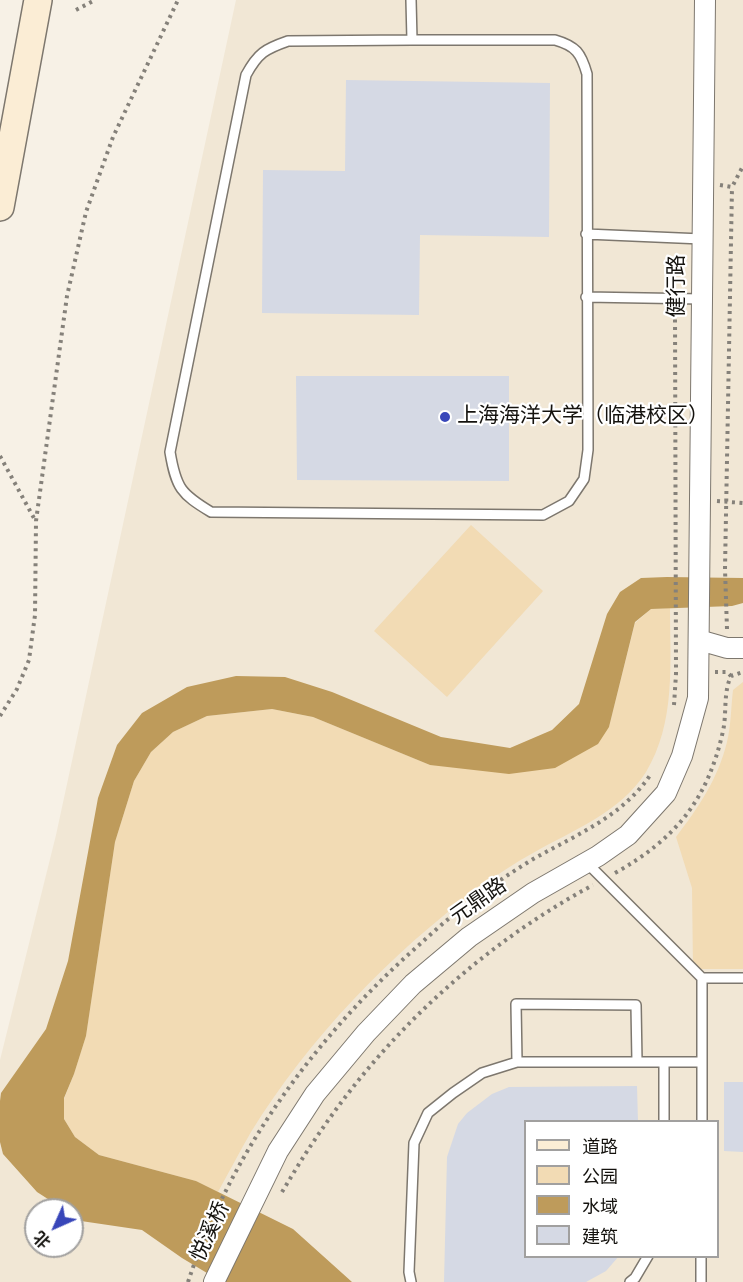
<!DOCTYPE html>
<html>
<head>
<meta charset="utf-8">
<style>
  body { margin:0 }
  #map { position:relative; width:743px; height:1282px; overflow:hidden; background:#f7f1e6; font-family:Roboto,"Noto Sans SC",sans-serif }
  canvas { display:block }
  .legend { position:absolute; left:524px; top:1120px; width:195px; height:138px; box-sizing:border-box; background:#fff; border:2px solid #a1a09f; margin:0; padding:8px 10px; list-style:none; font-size:18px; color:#14120e }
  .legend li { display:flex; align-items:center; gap:12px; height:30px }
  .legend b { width:30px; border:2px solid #a1a09f }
  .north { position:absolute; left:24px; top:1198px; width:60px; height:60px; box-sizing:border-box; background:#fff; border:2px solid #a1a09f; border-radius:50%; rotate:225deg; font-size:16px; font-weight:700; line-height:24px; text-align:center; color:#14120e }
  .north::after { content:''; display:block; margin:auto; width:21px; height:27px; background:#3846b9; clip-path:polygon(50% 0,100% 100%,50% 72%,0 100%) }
</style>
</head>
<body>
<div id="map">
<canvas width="743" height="1282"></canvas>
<ul class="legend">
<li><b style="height:8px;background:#fbedd5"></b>道路</li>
<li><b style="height:16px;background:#f2dbb4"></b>公园</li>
<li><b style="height:16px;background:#be9b5b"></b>水域</li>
<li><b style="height:16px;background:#d5d9e4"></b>建筑</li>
</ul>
<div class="north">北</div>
</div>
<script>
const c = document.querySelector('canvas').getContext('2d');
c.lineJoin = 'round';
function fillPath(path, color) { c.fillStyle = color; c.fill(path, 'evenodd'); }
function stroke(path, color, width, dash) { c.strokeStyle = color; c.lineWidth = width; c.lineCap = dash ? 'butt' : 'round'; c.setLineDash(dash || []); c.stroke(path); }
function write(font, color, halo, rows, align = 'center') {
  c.font = font + ' Roboto,"Noto Sans SC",sans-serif'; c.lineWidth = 4.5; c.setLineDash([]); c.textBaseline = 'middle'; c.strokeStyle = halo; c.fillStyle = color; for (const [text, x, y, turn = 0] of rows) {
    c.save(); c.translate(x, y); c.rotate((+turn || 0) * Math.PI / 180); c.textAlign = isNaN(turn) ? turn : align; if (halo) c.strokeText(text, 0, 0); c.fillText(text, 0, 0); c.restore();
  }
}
fillPath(new Path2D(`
  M236,0H743V1282H0V1060L56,835ZM526,1122H718V1256H526ZM36,1210H72V1246H36Z`), '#f1e7d5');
fillPath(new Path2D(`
  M471,525L543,591L447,697L374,631Z
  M670,608C670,664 676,722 646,772C620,813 573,830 533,853C515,863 496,875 479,888C390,954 310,1037 251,1132C240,1151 229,1172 218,1192L196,1181L99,1155L75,1137L64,1119V1099L74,1074L86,1036L115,842L134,781L151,752L173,732L207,716L272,709L313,717L430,765L609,727L635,623L651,609Z
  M743,682V969H693L692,888L676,837C698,808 718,779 727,742C731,726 731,707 733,690Z`), '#f2dbb4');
fillPath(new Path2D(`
  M667,577L743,578V603L732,606L651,609L635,622L609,727L598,744L555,768L509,774L430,765L313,717L272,709L207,716L173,732L151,752L134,781L115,842L86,1036L74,1074L64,1098V1119L75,1137L99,1155L196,1181L293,1229L352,1282H222L182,1258L142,1230L81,1221L72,1215V1210H65L37,1192L3,1154L0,1142V1101L1,1093L46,1029L68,961L98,798L117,745L142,713L187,687L236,676L285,677L332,692L441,737L510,748L552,730L579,704L607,614L620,592L641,578Z`), '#be9b5b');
fillPath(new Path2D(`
  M346,80L550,83L549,237L420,235L419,315L262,313L263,170L345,171Z
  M296,376H509V481L297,480Z
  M724,1082H743V1152L724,1151Z
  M637,1086L638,1122H526V1256H619L606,1271L586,1282H444L447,1157L458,1124L467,1113L492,1094L509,1087Z`), '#d5d9e4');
const service = new Path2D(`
  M411,0L412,40
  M412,40H555C576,46 581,53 587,74L588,450L584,479L569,501L543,515L211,512C181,494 176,488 170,452L246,75C258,53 265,49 288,41Z
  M586,234L702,239
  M586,297L702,299
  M587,863L702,978
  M517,1062L516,1004L636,1005L637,1062
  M664,1122V1062
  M702,1122V978H743
  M411,1282L409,1272L414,1143L428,1113L453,1093L482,1073L517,1062H702
  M630,1282L635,1278L648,1256
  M701,1282V1256`);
const minor = new Path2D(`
  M699,640L727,648H743
  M214,1282L278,1151L315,1094L366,1033L413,984L469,937L533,893L598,856L628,835L666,793L682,756L698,698L705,0`);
const secondary = new Path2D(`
  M0,207L38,0`);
stroke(service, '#7d776e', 12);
stroke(minor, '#7d776e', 22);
stroke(secondary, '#7d776e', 30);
stroke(new Path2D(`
  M76,10L95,0
  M720,185L732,187L743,166
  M0,456L35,520
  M717,501L743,503
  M727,629L725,569L732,187
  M715,672H727L731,676
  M674,705L676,674L675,310
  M0,716L17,689L29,660L35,615L36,521L67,296L86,212L113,137L178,0
  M615,873C676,839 708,799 723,731C727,713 723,693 731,676L743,672
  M282,1192C293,1174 304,1155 316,1138C386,1033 482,945 593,885
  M188,1282C231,1151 317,1035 419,945C440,926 462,906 486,890C502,879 518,868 535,858C578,834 623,816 651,774`), '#85817a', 4, [3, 4.5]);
stroke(service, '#fff', 9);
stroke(minor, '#fff', 20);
stroke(secondary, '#fbedd5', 27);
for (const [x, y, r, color] of [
  [445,417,6,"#3846b9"]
]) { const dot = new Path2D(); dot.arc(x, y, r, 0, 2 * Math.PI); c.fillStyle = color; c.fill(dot); stroke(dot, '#fff', 2); }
write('21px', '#14120e', '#fff', [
  ["健行路",678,286,-90],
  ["元鼎路",479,902,-35],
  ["悦溪桥",211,1232,-65]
]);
write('21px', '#14120e', '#fff', [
  ["上海海洋大学（临港校区）",457,417]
], 'left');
</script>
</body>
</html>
